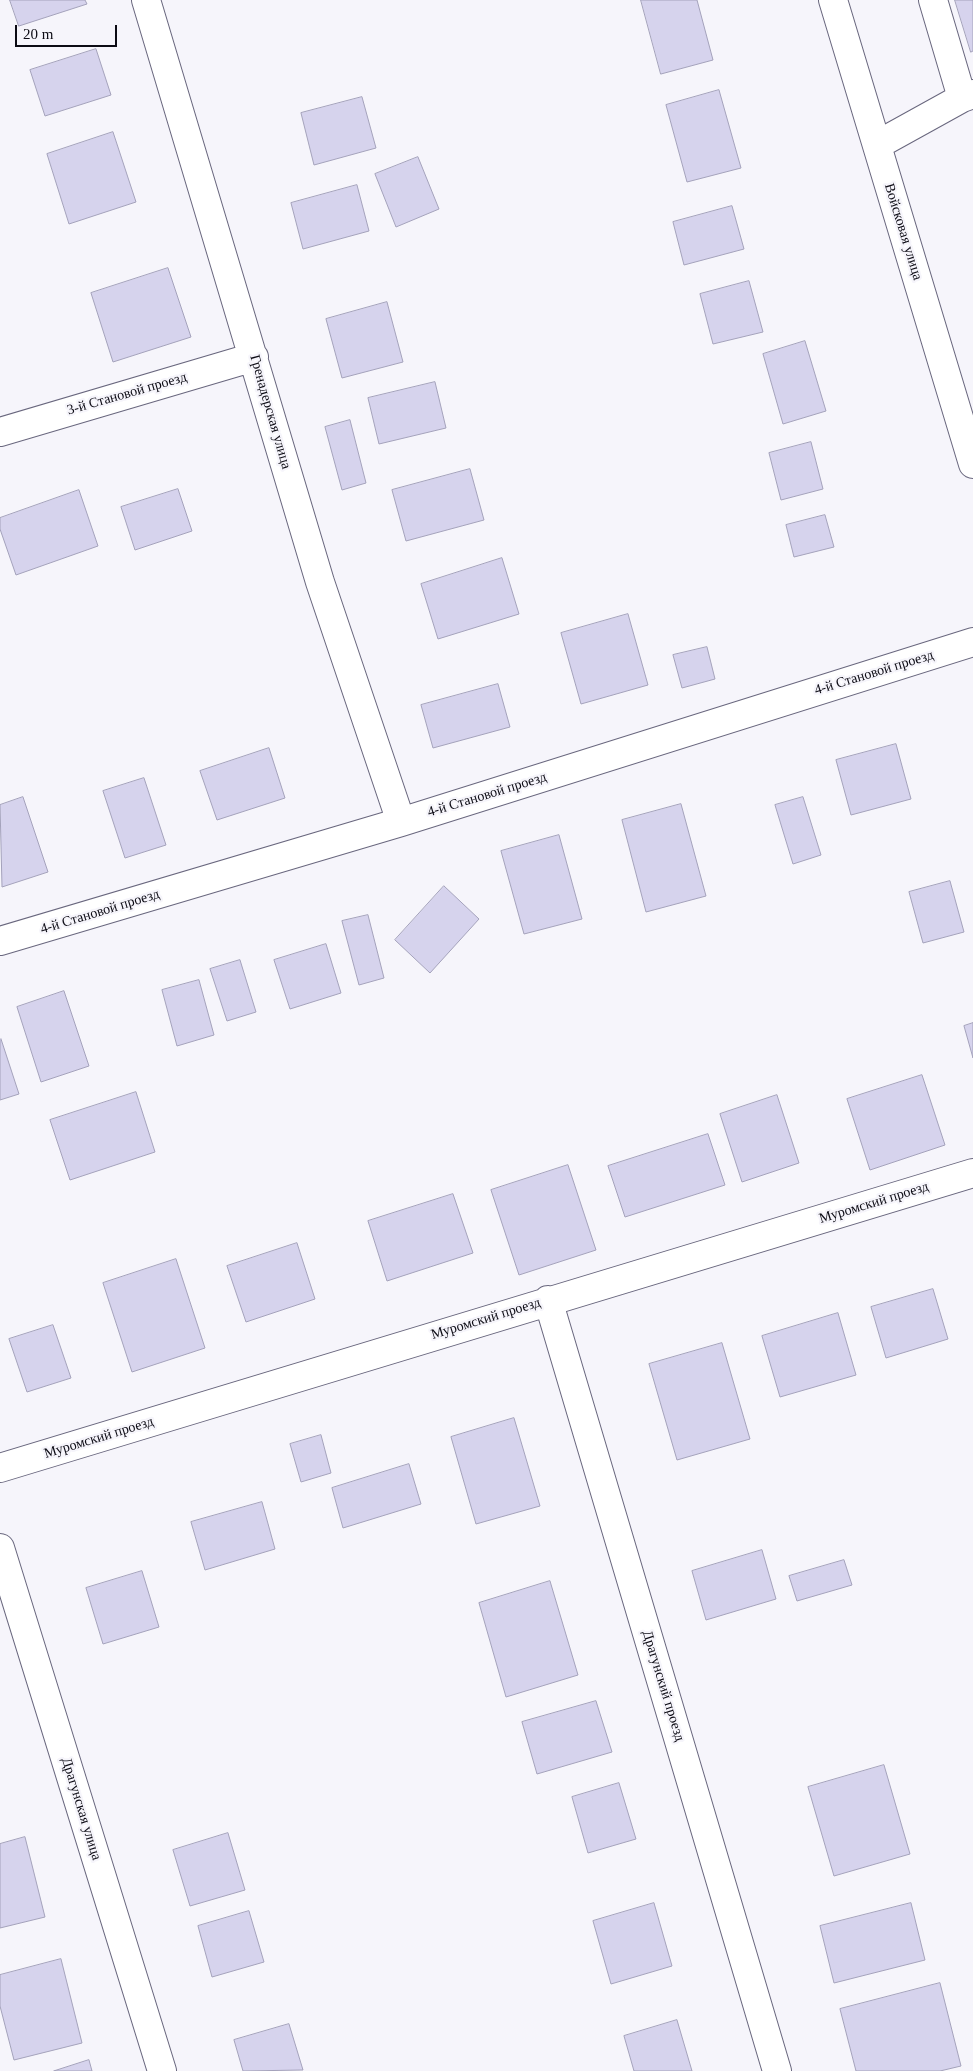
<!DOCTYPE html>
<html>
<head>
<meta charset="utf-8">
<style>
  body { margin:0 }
  #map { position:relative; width:973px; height:2071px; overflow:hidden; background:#f6f5fb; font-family:Georgia,serif }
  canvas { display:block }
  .scale { position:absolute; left:15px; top:25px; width:102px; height:22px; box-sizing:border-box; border:2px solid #0c0b14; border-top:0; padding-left:6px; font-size:15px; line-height:18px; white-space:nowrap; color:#0c0b14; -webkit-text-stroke:4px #f6f5fb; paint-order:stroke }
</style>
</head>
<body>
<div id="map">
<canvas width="973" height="2071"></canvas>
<div class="scale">20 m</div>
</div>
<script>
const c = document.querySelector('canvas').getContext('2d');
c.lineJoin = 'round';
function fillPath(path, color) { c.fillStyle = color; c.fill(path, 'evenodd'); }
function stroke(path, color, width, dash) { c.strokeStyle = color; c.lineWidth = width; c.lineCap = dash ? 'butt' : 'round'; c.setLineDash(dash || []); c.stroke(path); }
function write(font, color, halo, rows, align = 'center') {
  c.font = font + ' Georgia,serif'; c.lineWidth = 4.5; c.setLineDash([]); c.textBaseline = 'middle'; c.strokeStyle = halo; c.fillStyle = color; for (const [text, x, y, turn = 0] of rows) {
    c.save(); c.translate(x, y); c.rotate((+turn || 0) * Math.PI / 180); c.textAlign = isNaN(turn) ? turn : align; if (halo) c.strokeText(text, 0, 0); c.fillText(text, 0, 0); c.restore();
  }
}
const building = new Path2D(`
  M10,0H85L87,4L19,26Z
  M641,0H697L713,60L661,74Z
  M955,0H973V51L971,52Z
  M96,49L111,95L45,116L30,70Z
  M719,90L741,168L687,182L666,105Z
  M362,97L376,148L314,165L301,113Z
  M113,132L136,202L69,224L47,154Z
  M418,157L439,209L396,227L375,174Z
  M357,185L369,231L303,249L291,203Z
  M732,206L744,249L684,265L673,222Z
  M168,268L191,337L113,362L91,293Z
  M749,281L763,332L713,344L700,294Z
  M387,302L403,362L342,378L326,319Z
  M805,341L826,411L783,424L763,354Z
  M435,382L446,428L379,444L368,398Z
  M350,420L366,483L342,490L325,427Z
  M811,442L823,489L781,500L769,453Z
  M470,469L484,520L406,541L392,490Z
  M178,489L192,531L135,550L121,507Z
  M79,490L98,546L16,575L0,529V518Z
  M825,515L834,547L794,557L786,525Z
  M502,558L519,614L438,639L421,584Z
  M628,614L648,685L581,704L561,633Z
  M707,647L715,679L682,688L673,655Z
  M498,684L510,727L433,748L421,705Z
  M896,744L911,799L851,815L836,760Z
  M269,748L285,798L217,820L200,771Z
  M144,778L166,845L125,858L103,791Z
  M23,797L48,872L2,887L0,805Z
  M803,797L821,855L793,864L775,805Z
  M681,804L706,896L646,912L622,820Z
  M559,835L582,919L524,934L501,851Z
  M950,881L964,932L923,943L909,892Z
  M444,886L479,919L430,973L395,940Z
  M368,915L384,978L359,985L342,921Z
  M326,944L341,993L290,1009L274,960Z
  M240,960L256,1012L227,1021L210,969Z
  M199,980L214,1035L177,1046L162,990Z
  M64,991L89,1066L41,1082L17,1007Z
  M973,1023V1058L964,1026Z
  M1,1039L19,1094L0,1100V1040Z
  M922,1075L945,1145L870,1170L847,1099Z
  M136,1092L155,1152L70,1180L50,1120Z
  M777,1095L799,1163L742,1182L720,1114Z
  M708,1134L725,1185L625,1217L608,1166Z
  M568,1165L596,1250L519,1275L491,1190Z
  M453,1194L473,1253L387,1281L368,1221Z
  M297,1243L315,1299L246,1322L227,1266Z
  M176,1259L205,1348L132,1372L103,1283Z
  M933,1289L948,1339L886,1358L871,1307Z
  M838,1313L856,1375L780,1397L762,1336Z
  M53,1325L71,1378L27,1392L9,1339Z
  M722,1343L750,1439L677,1460L649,1364Z
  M514,1418L540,1506L476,1524L451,1437Z
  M321,1435L331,1473L301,1482L290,1444Z
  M409,1464L421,1504L343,1528L332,1488Z
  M262,1502L275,1549L205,1570L191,1522Z
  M762,1550L776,1599L706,1620L692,1571Z
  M844,1560L852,1585L797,1601L789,1576Z
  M142,1571L159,1627L103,1644L86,1588Z
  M550,1581L578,1675L506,1697L479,1603Z
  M596,1701L612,1752L537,1774L522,1722Z
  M884,1765L910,1854L834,1876L808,1787Z
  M619,1783L636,1839L588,1853L572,1797Z
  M228,1833L245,1890L190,1906L173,1850Z
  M25,1837L45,1917L0,1928V1844Z
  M654,1903L672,1966L611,1984L593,1921Z
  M911,1903L925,1960L834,1983L820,1926Z
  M249,1911L264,1962L212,1977L198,1926Z
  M61,1959L82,2043L14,2060L0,2006V1975Z
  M940,1983L961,2066L940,2071H856L840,2009Z
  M677,2020L692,2071H634L624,2036Z
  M289,2024L303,2070L243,2071L234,2040Z
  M89,2060L92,2071H54Z`);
fillPath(building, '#d6d3ed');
stroke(building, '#a4a2bb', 1);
const minor = new Path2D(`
  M146,0L320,582L401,822
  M833,0L973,464
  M933,0L962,98
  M877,145L962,98L973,94
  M0,432L254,357
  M0,941L401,822L973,642
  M548,1300L777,2071
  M0,1468L973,1173
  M0,1548L162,2071`);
stroke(minor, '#69677e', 30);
stroke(minor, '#fff', 28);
write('14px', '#0c0b14', '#f6f5fb', [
  ["Войсковая улица",903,232,73],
  ["3-й Становой проезд",127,394,-16],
  ["Гренадерская улица",270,412,74],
  ["4-й Становой проезд",874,673,-17],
  ["4-й Становой проезд",487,795,-17],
  ["4-й Становой проезд",100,912,-17],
  ["Муромский проезд",874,1203,-17],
  ["Муромский проезд",486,1319,-17],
  ["Муромский проезд",99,1438,-17],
  ["Драгунский проезд",663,1686,73],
  ["Драгунская улица",81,1809,73]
]);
</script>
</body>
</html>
